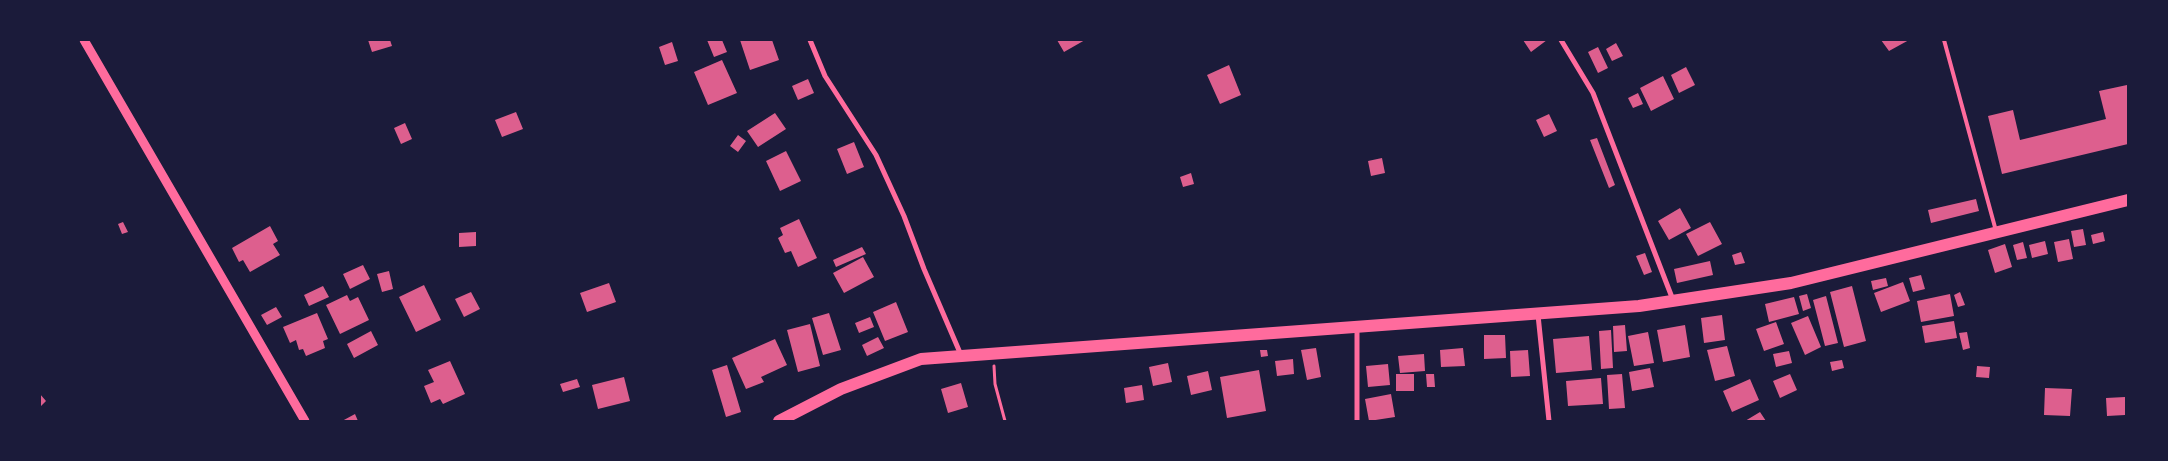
<!DOCTYPE html>
<html>
<head>
<meta charset="utf-8">
<style>
  body { margin:0 }
  #map { position:relative; width:2168px; height:461px; overflow:hidden; background:#1b1b3a; font-family:Spectral,serif }
  canvas { display:block }
  .frame { position:absolute; inset:0; border:41px solid #1b1b3a; pointer-events:none }
</style>
</head>
<body>
<div id="map">
<canvas width="2168" height="461"></canvas>
<div class="frame"></div>
</div>
<script>
const c = document.querySelector('canvas').getContext('2d');
c.lineJoin = 'round';
function fillPath(path, color) { c.fillStyle = color; c.fill(path, 'evenodd'); }
function stroke(path, color, width, dash) { c.strokeStyle = color; c.lineWidth = width; c.lineCap = dash ? 'butt' : 'round'; c.setLineDash(dash || []); c.stroke(path); }
fillPath(new Path2D(`
  M368,40H390L392,46L372,52Z
  M707,40H722L727,52L714,57Z
  M740,40H772L779,60L750,70Z
  M1057,40H1085L1064,52Z
  M1523,40H1547L1531,52Z
  M1881,40H1909L1889,51Z
  M672,42L678,61L665,65L659,47Z
  M1616,43L1623,56L1612,61L1606,49Z
  M1598,47L1608,68L1598,73L1588,52Z
  M722,60L737,93L708,105L694,72Z
  M1229,65L1241,95L1220,104L1207,75Z
  M1686,67L1695,85L1679,93L1671,75Z
  M1663,76L1674,99L1651,111L1640,88Z
  M808,79L814,93L798,100L792,86Z
  M2127,85L2128,144L2002,174L1988,116L2013,110L2020,140L2106,119L2099,91Z
  M1638,93L1643,104L1633,108L1628,98Z
  M516,112L523,129L502,137L495,120Z
  M775,113L786,129L758,147L747,131Z
  M1549,114L1557,131L1544,137L1536,120Z
  M405,123L412,139L401,144L394,128Z
  M738,135L746,141L738,152L730,146Z
  M1597,138L1615,185L1609,188L1590,140Z
  M854,142L864,167L847,174L837,149Z
  M786,151L801,181L780,191L766,161Z
  M1382,158L1385,173L1371,176L1368,161Z
  M1191,173L1194,184L1183,187L1180,177Z
  M1976,199L1979,211L1931,223L1928,210Z
  M1680,208L1691,228L1669,240L1658,221Z
  M799,219L817,258L798,267L791,251L785,253L778,238L783,235L780,228Z
  M123,222L128,232L122,234L118,224Z
  M1710,222L1722,244L1698,256L1686,234Z
  M270,226L278,241L273,244L280,255L250,272L243,260L239,262L232,248Z
  M2083,229L2086,245L2074,247L2071,231Z
  M476,232V246L459,247V233Z
  M2103,232L2105,241L2093,244L2091,235Z
  M2069,239L2073,259L2058,262L2054,242Z
  M2045,241L2048,254L2032,258L2029,245Z
  M2023,242L2027,258L2017,260L2013,245Z
  M2005,244L2012,267L1995,273L1988,250Z
  M862,247L866,254L836,267L833,260Z
  M1741,252L1745,263L1735,265L1732,255Z
  M1645,253L1652,272L1644,275L1636,256Z
  M863,257L874,277L844,293L833,273Z
  M1710,261L1713,275L1677,283L1674,269Z
  M363,265L370,279L350,289L343,274Z
  M389,271L393,289L382,292L377,274Z
  M1921,275L1925,289L1913,292L1909,278Z
  M1886,278L1888,286L1873,290L1871,281Z
  M1903,282L1910,301L1881,312L1874,293Z
  M609,283L616,302L587,312L580,293Z
  M424,285L441,320L416,332L399,297Z
  M323,286L329,297L309,306L304,295Z
  M1852,286L1866,341L1844,347L1830,292Z
  M471,292L480,309L464,317L455,299Z
  M1960,292L1965,305L1958,307L1954,295Z
  M1807,294L1811,308L1803,311L1799,296Z
  M1950,294L1954,316L1921,322L1917,301Z
  M347,295L350,301L358,297L369,320L340,334L326,305Z
  M1826,296L1838,343L1825,346L1813,300Z
  M1794,297L1799,314L1769,322L1765,304Z
  M896,302L908,332L885,341L873,312Z
  M276,307L282,317L267,325L261,315Z
  M317,313L328,339L323,341L325,348L306,356L303,349L299,350L296,340L290,343L283,327Z
  M829,313L841,350L823,355L812,318Z
  M1722,315L1725,340L1704,343L1701,318Z
  M1808,316L1821,347L1805,355L1791,323Z
  M870,317L874,327L859,333L855,323Z
  M1954,321L1957,338L1925,343L1922,326Z
  M1776,322L1784,344L1764,351L1756,329Z
  M810,324L820,366L798,372L787,330Z
  M1625,325L1627,351L1614,352L1613,326Z
  M1685,325L1690,357L1663,362L1657,330Z
  M1611,330L1613,368L1601,369L1599,331Z
  M371,331L378,345L354,358L347,344Z
  M1648,332L1654,363L1634,366L1628,336Z
  M1967,332L1970,348L1963,350L1959,333Z
  M1484,335H1505L1506,358L1484,359Z
  M1589,336L1592,370L1556,373L1553,339Z
  M878,337L884,348L867,356L862,345Z
  M775,339L787,365L761,377L764,382L746,389L732,358Z
  M1727,346L1735,376L1715,381L1707,350Z
  M1316,348L1321,377L1307,380L1301,350Z
  M1463,348L1465,366L1441,367L1440,350Z
  M1260,350H1267L1268,356L1261,357Z
  M1528,350L1530,376L1511,377L1510,351Z
  M1789,351L1792,363L1776,367L1773,354Z
  M1424,354L1425,371L1400,373L1398,356Z
  M1293,359L1294,374L1277,376L1275,361Z
  M1842,360L1844,368L1832,371L1830,362Z
  M450,361L465,394L443,404L440,399L431,403L424,386L434,382L428,370Z
  M1168,363L1172,382L1153,386L1149,367Z
  M1388,364L1390,385L1368,387L1366,366Z
  M727,365L741,412L726,417L712,370Z
  M1977,366L1990,367L1989,378L1976,377Z
  M1650,368L1654,387L1632,391L1629,372Z
  M1259,370L1266,411L1227,418L1220,377Z
  M1208,371L1212,390L1191,395L1187,376Z
  M1396,374H1414V391H1396Z
  M1426,374H1434L1435,387H1427Z
  M1622,374L1625,408L1609,409L1607,375Z
  M1790,374L1797,390L1780,398L1773,381Z
  M624,377L630,401L598,409L592,385Z
  M1601,378L1603,404L1568,406L1566,381Z
  M577,379L580,387L563,392L560,384Z
  M1750,379L1759,400L1732,412L1723,391Z
  M961,383L968,407L948,413L941,389Z
  M1142,385L1144,400L1126,403L1124,388Z
  M2045,388L2072,389L2070,416L2044,415Z
  M40,394L46,401L40,407Z
  M1391,394L1395,417L1369,421L1365,399Z
  M2125,397V415L2107,416L2106,398Z
  M1760,412L1766,421H1745Z
  M355,414L358,421H342Z`), '#dd5f8e');
stroke(new Path2D(`
  M994,366L995,384L1005,421`), '#ff6b9d', 3);
stroke(new Path2D(`
  M1944,40L1996,231`), '#ff6b9d', 4);
stroke(new Path2D(`
  M810,40L825,76L876,155L904,216L924,269L961,355
  M1561,40L1593,93L1673,300
  M1538,315L1549,421
  M1357,328V421`), '#ff6b9d', 5);
stroke(new Path2D(`
  M84,40L305,421`), '#ff6b9d', 9);
stroke(new Path2D(`
  M779,421L841,389L921,359L1639,306L1791,283L2128,200`), '#ff6b9d', 12);
</script>
</body>
</html>
